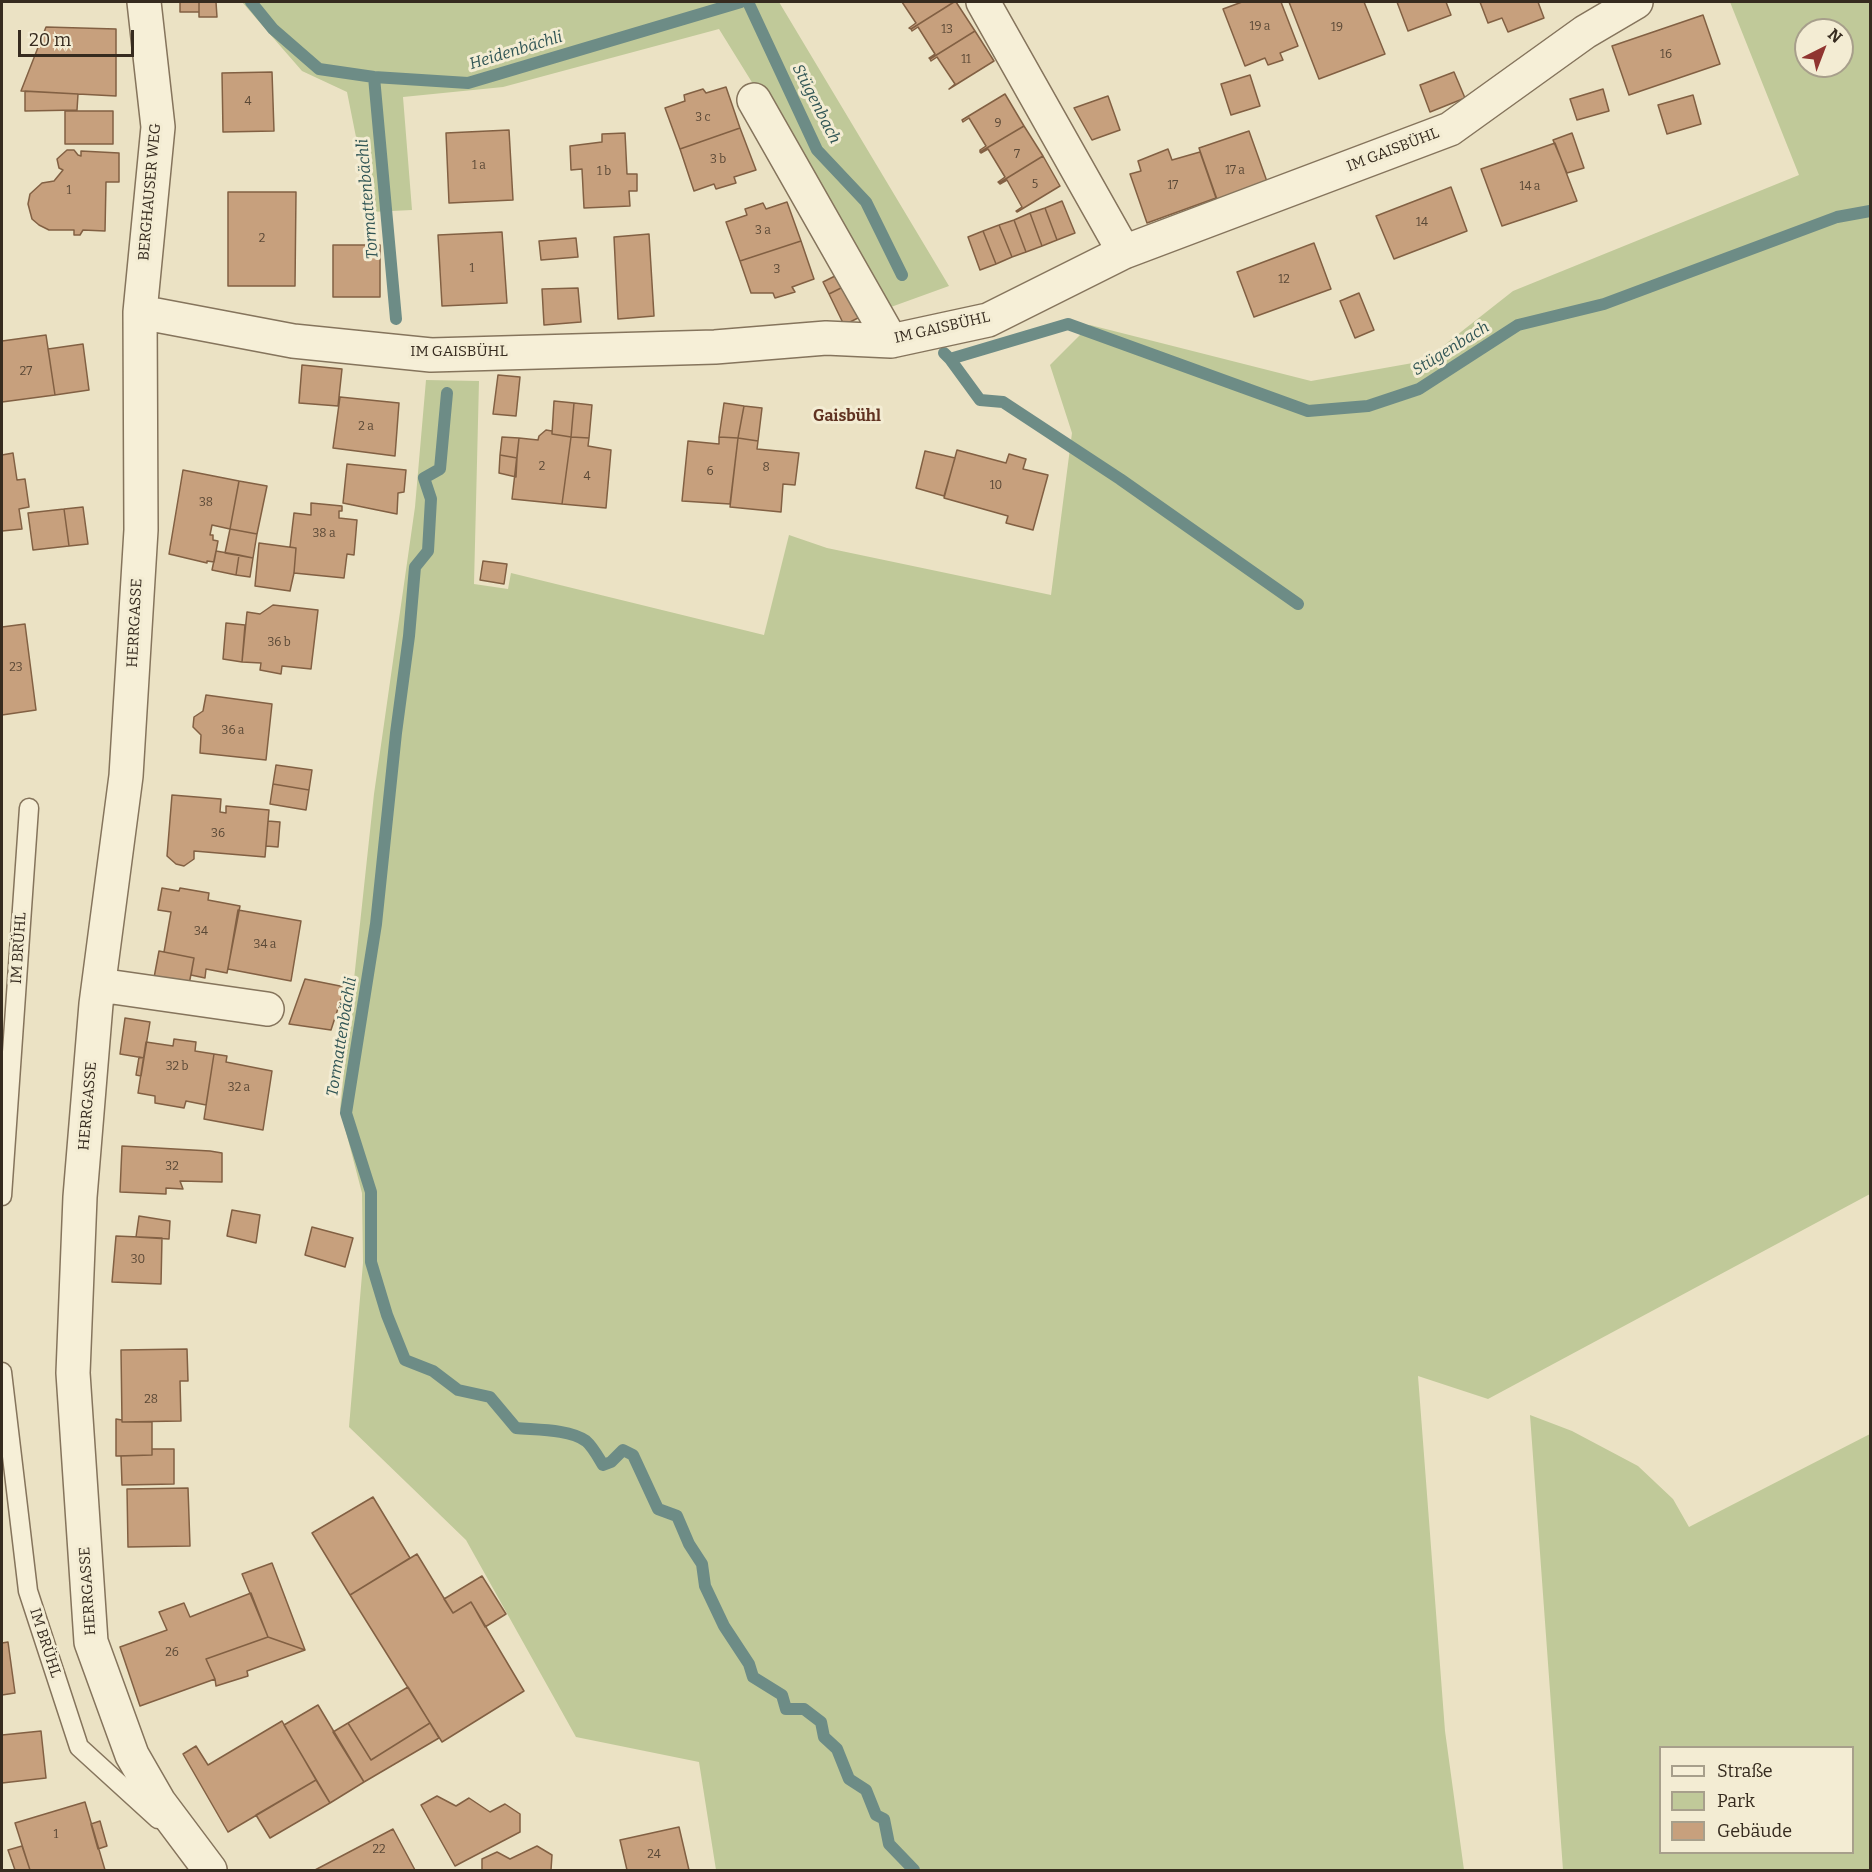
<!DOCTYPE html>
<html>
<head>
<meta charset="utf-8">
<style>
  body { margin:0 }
  #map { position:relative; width:1872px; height:1872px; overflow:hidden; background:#ebe2c4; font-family:Bitter,serif }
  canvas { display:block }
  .frame { position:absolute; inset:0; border:3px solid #362b1f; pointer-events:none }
  .legend { position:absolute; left:1659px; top:1746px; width:195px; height:108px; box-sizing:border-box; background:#f3ecd3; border:2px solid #a79f8b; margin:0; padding:8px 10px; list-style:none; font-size:18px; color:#362b1f }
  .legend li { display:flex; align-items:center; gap:12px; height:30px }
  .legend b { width:30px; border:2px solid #a79f8b }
  .north { position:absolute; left:1794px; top:18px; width:60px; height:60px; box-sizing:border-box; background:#f3ecd3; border:2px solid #a79f8b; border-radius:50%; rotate:42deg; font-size:16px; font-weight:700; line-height:24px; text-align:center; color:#362b1f }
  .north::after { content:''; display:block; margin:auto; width:21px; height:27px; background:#903530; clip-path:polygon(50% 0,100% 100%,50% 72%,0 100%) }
  .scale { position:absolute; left:18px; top:30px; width:116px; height:27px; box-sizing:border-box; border:3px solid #362b1f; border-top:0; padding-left:8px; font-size:18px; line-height:21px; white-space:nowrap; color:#362b1f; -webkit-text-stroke:4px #f3ecd3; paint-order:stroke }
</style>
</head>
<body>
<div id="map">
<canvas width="1872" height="1872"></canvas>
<div class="frame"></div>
<ul class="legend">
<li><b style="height:8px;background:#f6efd7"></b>Straße</li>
<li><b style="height:16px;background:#c0c999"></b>Park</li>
<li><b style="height:16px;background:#c7a07d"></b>Gebäude</li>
</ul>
<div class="north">N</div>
<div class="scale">20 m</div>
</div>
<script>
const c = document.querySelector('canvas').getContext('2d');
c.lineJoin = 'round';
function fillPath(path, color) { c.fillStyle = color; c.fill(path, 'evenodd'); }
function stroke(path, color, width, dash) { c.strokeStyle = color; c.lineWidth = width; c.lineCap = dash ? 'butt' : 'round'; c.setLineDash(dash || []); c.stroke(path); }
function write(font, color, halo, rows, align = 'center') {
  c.font = font + ' Bitter,serif'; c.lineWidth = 6; c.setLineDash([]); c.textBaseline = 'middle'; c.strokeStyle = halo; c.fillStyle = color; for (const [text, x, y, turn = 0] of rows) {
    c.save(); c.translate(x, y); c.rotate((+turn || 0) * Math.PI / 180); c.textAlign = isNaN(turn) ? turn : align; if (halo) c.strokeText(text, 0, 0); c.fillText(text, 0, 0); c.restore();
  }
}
fillPath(new Path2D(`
  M242,2H779L949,286L891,307L719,29L503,87L403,97L412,210L371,212L347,92L302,71Z
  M1730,2H1870V1194L1488,1399L1418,1376L1445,1731L1464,1870H716L699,1762L576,1737L466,1540L349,1427L363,1263L362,1193L340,1109L374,794L415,507L426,380L479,381L474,584L508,589L511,573L764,635L789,535L827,548L1051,595L1072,433L1050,365L1090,325L1311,381L1424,361L1513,291L1799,175ZM1806,30H1842V66H1806Z
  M1530,1415L1572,1431L1638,1466L1673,1499L1689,1527L1870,1434V1870H1563ZM1660,1748H1852V1852H1660Z`), '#c0c999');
stroke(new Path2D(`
  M251,2L273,29L319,69L374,77L468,83L741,2
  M748,2L817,150L866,202L902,275
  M374,77L396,319
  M944,353L950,359L1068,324L1308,411L1368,406L1419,389L1518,325L1604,304L1837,217L1870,211
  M950,359L980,400L1003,402L1120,479L1298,604
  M447,393L440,469L424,478L431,499L428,551L415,567L409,636L396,733L376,924L346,1113L371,1192V1262L387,1315L405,1360L433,1371L458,1390L490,1397L516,1428C536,1430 569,1429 586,1441C593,1447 598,1457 603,1465L611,1462L623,1450L633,1455L658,1509L677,1516L689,1544L702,1564L705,1586L724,1626L749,1664L753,1677L782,1695L786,1709H804L821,1722L824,1737L837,1749L849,1779L866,1790L876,1815L884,1819L889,1844L914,1870`), '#6d8c86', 12);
const building = new Path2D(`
  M180,2H199V12H180Z
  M199,2H216L217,17H199Z
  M902,2H954L911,29L909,28L916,23Z
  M954,2H956L975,31L930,59L929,58L935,54L918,27L912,31L911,29Z
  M1242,2H1281L1298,46L1280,53L1283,60L1268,65L1265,58L1245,66L1223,9Z
  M1289,2H1364L1385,54L1319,79Z
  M1397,2H1446L1451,15L1408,31Z
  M1480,2H1538L1544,18L1508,32L1502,18L1488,23Z
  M1703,15L1720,64L1629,95L1612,46Z
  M46,27L116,29V96L21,91Z
  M975,31L994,61L949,89L955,84L937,57L931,61L930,59Z
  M272,72L274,131L223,132L222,73Z
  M1454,72L1465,98L1430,112L1420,85Z
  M1250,75L1260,106L1231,115L1221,84Z
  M726,87L740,128L680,149L665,108L685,101L684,95L703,89L706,93Z
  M1603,89L1609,111L1577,120L1570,99Z
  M25,91L78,94L77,110L25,111Z
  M1005,94L1024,126L980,152V150L986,146L969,118L963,122L962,120Z
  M1693,95L1701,124L1667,134L1658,105Z
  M1108,96L1120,130L1092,140L1074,108Z
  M65,111H113V144H65Z
  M1024,126L1043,156L999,183L998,182L1005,177L988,149L981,153L980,152Z
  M740,128L756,170L734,177L736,183L716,189L714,184L694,191L680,149Z
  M509,130L513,200L449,203L446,133Z
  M1249,131L1270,190L1220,208L1199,148Z
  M625,133L627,174H637V191H629L630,206L584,208L582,169L571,170L570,146L602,142V134Z
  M1572,133L1584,168L1567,173L1553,140Z
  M1555,143L1577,201L1502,226L1481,169Z
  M1168,149L1172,160L1200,152L1216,198L1147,223L1130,174L1141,171L1138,161Z
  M67,150H74L78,155L81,156V151L119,153V182H106L105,231L83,230L80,235H74V230H49L39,225L32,219L28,204L30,194L42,183L54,181L63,170L59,168L57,159Z
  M1043,156L1060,186L1017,212L1016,211L1022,207L1007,180L1000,184L999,183Z
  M1451,187L1467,231L1394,259L1376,216Z
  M228,192H296L295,286H228Z
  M1062,201L1075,233L1057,240L1045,208Z
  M787,202L801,241L740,261L726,222L747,215L745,209L763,203L766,209Z
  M1045,208L1057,240L1042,246L1030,213Z
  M1030,213L1042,246L1026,252L1014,220Z
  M1014,220L1026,252L1012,257L999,225Z
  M999,225L1012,257L996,264L983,231Z
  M983,231L996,264L980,270L968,237Z
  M502,232L507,303L442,306L438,235Z
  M649,234L654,316L618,319L614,237Z
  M576,238L578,257L541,260L539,241Z
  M801,241L814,279L792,287L795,292L775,298L773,293H751L740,261Z
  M1314,243L1331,289L1254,317L1237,272Z
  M333,245H380V297H333Z
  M841,273L847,285L829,294L823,282Z
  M847,285L862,316L844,325L829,294Z
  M578,288L581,322L544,325L542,289Z
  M1359,293L1374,330L1355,338L1340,301Z
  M46,335L55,395L2,402V341Z
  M83,344L89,390L55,395L48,349Z
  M302,365L342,369L338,406L299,403Z
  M498,375L520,377L516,416L493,414Z
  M340,397L399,403L395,456L333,448Z
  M554,401L574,403L571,437L552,434Z
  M574,403L592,405L589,438L571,437Z
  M724,403L744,406L738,438L719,437Z
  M744,406L762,408L758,441L738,438Z
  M546,430L552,431V434L571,437L562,504L512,499L519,438L538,440L539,436Z
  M502,437L519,438L517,458L500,455Z
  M571,437L589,438L588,446L611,450L606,508L562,504Z
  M719,437L738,438L730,504L682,501L688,441L719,444Z
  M738,438L758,441L757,449L799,453L795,485L783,484L781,512L730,507Z
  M957,450L1006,463L1009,454L1026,459L1023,469L1048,475L1033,530L1006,523L1008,516L944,498Z
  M925,451L955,458L944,496L916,488Z
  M13,453L17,480L25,479L29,507L19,509L22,529L2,531V455Z
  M500,455L517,458L516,477L499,473Z
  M347,464L406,470L404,492L398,493L397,514L343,503Z
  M183,470L239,481L230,529L212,525L210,535H213V540L218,541L214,562L207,561V563L169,554Z
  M239,481L267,486L257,534L230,529Z
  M311,503L342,506V511H339V518L357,520L354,555L347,554L344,578L294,573L296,548L290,547L294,513L311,515Z
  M83,507L88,544L69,546L64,509Z
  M64,509L69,546L33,550L28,513Z
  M230,529L257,534L253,558L225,553Z
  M259,543L296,548L294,573L290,591L255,586Z
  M216,551L239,555L236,575L212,570Z
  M239,555L253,558L250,577L236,575Z
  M483,561L507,564L504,584L480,580Z
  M273,605L318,610L311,669L282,666L281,674L260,670L261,663L242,662L247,612L260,614Z
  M226,623L245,625L242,662L223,659Z
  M25,624L36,710L2,715V627Z
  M206,695L272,704L266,760L200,753L201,735L193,727L194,717L203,711Z
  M276,765L312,770L309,790L273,784Z
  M273,784L309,790L306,810L270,804Z
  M172,795L221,799L220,812L226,813V806L269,810L265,857L194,851V859L184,866L176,864L167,856Z
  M268,821L280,822L278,847L266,846Z
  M162,888L179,891L180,888L209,893L208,900L240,906L227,973L206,969L205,978L191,975L194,958L164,952L171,912L158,910Z
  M238,910L301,921L291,981L228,969Z
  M159,951L194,958L188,990L153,983Z
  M305,979L345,987L331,1030L289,1024Z
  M125,1018L150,1022L144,1058L120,1054Z
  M174,1039L196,1042L195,1051L214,1054L206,1105L186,1101L184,1108L155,1103V1096L138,1093L146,1042L173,1046Z
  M214,1054L227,1056L226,1062L272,1071L263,1130L204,1119Z
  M139,1057L144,1058L141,1076L136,1075Z
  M122,1146L210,1151L222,1153V1182L180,1181L183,1189L166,1188V1194L120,1192Z
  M232,1210L260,1215L256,1243L227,1236Z
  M139,1216L170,1221L169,1239L136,1237Z
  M312,1227L353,1238L345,1267L305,1255Z
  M116,1236L162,1238L161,1284L112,1282Z
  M187,1349L188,1381H180L181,1421L122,1422L121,1350Z
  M116,1419L122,1420V1422H152V1455L116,1456Z
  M152,1449H174V1484L122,1485L121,1456L152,1455Z
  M188,1488L190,1546L128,1547L127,1489Z
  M373,1497L410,1558L350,1595L312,1533Z
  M417,1554L453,1613L471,1602L524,1691L442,1742L350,1595Z
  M272,1563L305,1650L268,1637L242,1574Z
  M482,1576L506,1614L485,1627L471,1602L453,1613L444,1599Z
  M251,1593L268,1637L206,1659L215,1679L140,1706L120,1647L167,1630L159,1612L184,1603L190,1617Z
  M268,1637L305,1650L247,1671L248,1676L216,1686L215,1679L206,1659Z
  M8,1642L15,1693L2,1695V1643Z
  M408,1687L430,1723L371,1760L348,1723Z
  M318,1705L364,1782L330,1803L284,1725Z
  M282,1721L316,1780L228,1832L183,1754L196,1746L208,1765Z
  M348,1723L371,1760L430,1723L439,1738L364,1782L333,1732Z
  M41,1731L46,1778L2,1783V1735Z
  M316,1780L330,1803L270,1838L256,1815Z
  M437,1796L456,1806L469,1798L490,1812L505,1804L520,1814V1832L455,1866L421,1805Z
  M85,1802L105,1870H30L15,1823Z
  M100,1821L107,1846L98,1849L91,1824Z
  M679,1827L689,1870H627L620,1840Z
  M393,1829L415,1870H315Z
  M22,1846L30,1870H15L8,1850Z
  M537,1846L552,1855L551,1870H482V1859L497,1852L510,1859Z`);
fillPath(building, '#c7a07d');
stroke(building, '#826043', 1.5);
const lane = new Path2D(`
  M2,1196L29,808
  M2,1372L28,1591L79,1747L158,1819`);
const street = new Path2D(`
  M144,2L158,127L140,312L141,530L126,776L96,1004L80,1197L73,1373L91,1642L132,1755L159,1802L210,1870
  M983,2L1124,252
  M754,100L891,341
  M140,312L293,341L431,355L715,347L826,338L891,341L988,320L1124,252L1450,129L1585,32L1636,2
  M99,985L267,1009`);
stroke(lane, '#85745c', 21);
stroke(street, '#85745c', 36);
stroke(lane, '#f6efd7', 18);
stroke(street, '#f6efd7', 33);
write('12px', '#5a4836', null, [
  ["19 a",1260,27],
  ["19",1337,28],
  ["13",947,30],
  ["16",1666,55],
  ["11",966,60],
  ["4",248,102],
  ["3 c",703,118],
  ["9",998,124],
  ["7",1017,155],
  ["3 b",718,160],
  ["1 a",479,166],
  ["17 a",1235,171],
  ["1 b",604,172],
  ["5",1035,185],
  ["17",1173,186],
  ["14 a",1530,187],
  ["1",69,191],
  ["14",1422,223],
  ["3 a",763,231],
  ["2",262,239],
  ["1",472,269],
  ["3",777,270],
  ["12",1284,280],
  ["27",26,372],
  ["2 a",366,427],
  ["2",542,467],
  ["8",766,468],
  ["6",710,472],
  ["4",587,477],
  ["10",996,486],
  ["38",206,503],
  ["38 a",324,534],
  ["36 b",279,643],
  ["23",16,668],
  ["36 a",233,731],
  ["36",218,834],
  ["34",201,932],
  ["34 a",265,945],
  ["32 b",177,1067],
  ["32 a",239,1088],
  ["32",172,1167],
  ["30",138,1260],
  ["28",151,1400],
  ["26",172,1653],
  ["1",56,1835],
  ["22",379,1850],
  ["24",654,1855]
]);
write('15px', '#362b1f', '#f3ecd3', [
  ["IM GAISBÜHL",1393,150,-21],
  ["BERGHAUSER WEG",150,192,-85],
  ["IM GAISBÜHL",942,328,-13],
  ["IM GAISBÜHL",459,352],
  ["HERRGASSE",135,623,-87],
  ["IM BRÜHL",19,948,-86],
  ["HERRGASSE",88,1106,-85],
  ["HERRGASSE",88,1591,-94],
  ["IM BRÜHL",45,1643,72]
]);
write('italic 16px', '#2f5454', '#f3ecd3', [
  ["Heidenbächli",516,51,-17],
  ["Stügenbach",816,104,63],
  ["Tormattenbächli",368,199,-95],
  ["Stügenbach",1451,349,-32],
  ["Tormattenbächli",342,1037,-81]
]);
write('bold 16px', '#603221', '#f3ecd3', [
  ["Gaisbühl",847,417]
]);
</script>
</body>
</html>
